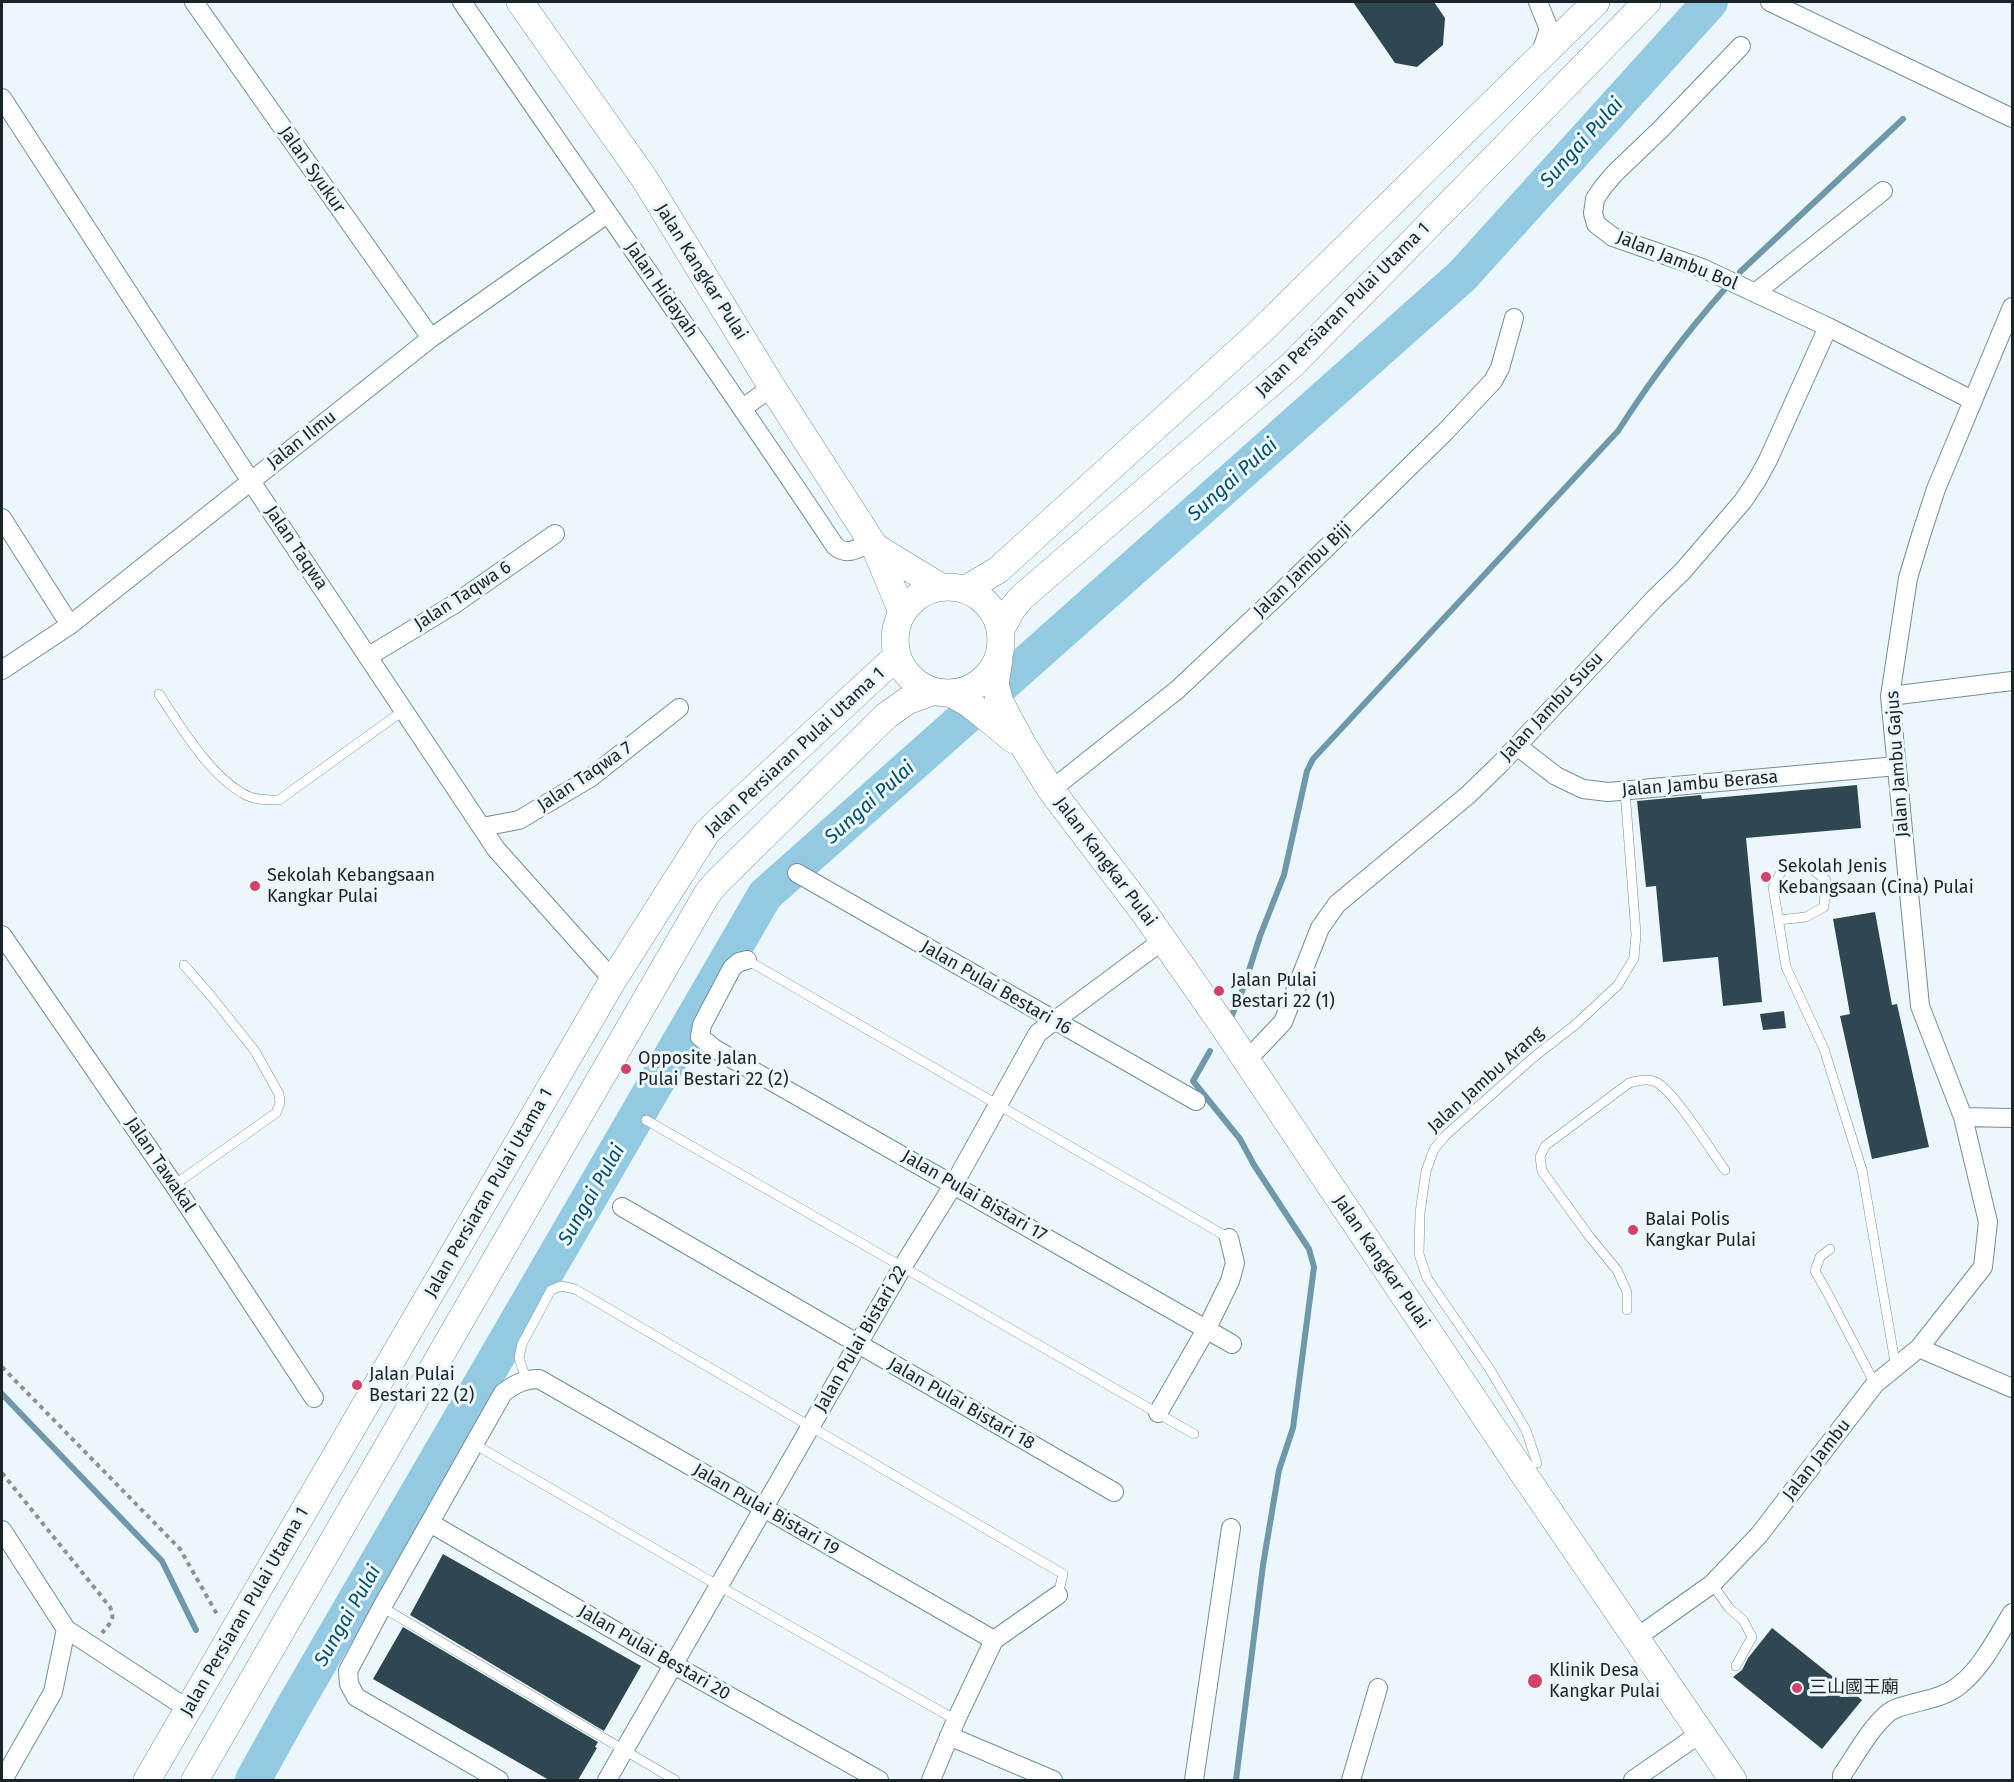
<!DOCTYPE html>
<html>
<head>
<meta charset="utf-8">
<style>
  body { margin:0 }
  #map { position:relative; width:2014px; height:1782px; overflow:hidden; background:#ecf7fc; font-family:"Fira Sans",sans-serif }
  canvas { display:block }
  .frame { position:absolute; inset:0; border:3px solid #1a2529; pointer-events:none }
</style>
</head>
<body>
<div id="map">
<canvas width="2014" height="1782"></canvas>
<div class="frame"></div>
</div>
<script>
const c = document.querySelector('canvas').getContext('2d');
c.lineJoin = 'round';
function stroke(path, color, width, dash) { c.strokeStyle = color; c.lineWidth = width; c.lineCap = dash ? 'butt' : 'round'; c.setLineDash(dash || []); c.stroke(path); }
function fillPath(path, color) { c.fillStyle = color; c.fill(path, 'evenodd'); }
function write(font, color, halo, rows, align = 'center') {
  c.font = font + ' "Fira Sans","Noto Sans SC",sans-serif'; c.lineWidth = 6; c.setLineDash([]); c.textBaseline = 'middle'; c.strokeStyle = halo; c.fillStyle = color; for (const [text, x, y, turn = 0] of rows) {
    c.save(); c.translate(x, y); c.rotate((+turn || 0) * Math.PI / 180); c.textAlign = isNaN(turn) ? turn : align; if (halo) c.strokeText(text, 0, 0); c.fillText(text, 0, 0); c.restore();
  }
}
stroke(new Path2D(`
  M1740,272L1903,119
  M1230,1020L1244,986L1260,936L1284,875L1307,771L1313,759L1618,431C1650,381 1685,334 1724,290
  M1210,1051L1193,1081L1240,1139L1254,1165L1309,1249L1314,1267L1293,1428L1279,1470L1263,1565L1236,1780
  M2,1394L162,1561L196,1630`), '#6f98aa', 6);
stroke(new Path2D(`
  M253,1780L293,1708L765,895L1462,276L1710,2`), '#93cae2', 36);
fillPath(new Path2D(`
  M1353,2H1434L1445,18L1443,45L1417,67L1395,63Z
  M1857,785L1861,828L1746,838L1762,1002L1723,1006L1718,957L1663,962L1656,886L1646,887L1637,801L1701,795L1702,799Z
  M1875,912L1892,1005L1897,1004L1929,1147L1872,1159L1840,1016L1850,1014L1833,919Z
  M1784,1011L1786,1028L1763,1030L1760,1014Z
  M443,1554L641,1666L604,1731L410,1615Z
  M403,1627L598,1742L595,1747L597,1748L578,1780H549L373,1679Z
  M1772,1628L1862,1700L1822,1749L1733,1677L1742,1670L1748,1658Z`), '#2f4751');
const lane = new Path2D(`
  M159,694C181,727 208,773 242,793C253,800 266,800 279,800L404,710
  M1778,920L1806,917L1824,907L1826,880L1805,864L1783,868L1773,887L1786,967L1824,1049L1862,1170L1896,1368
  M747,960L1229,1238
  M646,1120L1194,1434
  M174,1185L276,1113L280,1103L279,1094L255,1051L211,996L184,965
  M1830,1249L1820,1257L1815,1271L1828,1294L1875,1384
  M1627,1310V1292L1617,1270L1589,1236L1542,1171L1540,1157L1545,1146L1629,1083C1638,1081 1647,1078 1656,1082C1674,1091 1711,1151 1725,1170
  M526,1379L519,1358L522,1344L551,1290L561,1286L575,1289L1063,1574L1058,1595
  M474,1444L719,1586L956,1720
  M1537,1463L1526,1430L1489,1368L1427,1278L1419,1254L1420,1213L1426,1171L1434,1149L1446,1135L1534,1057L1575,1025L1618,985L1634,958L1636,934L1625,791
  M1712,1584L1729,1608L1743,1620L1752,1637L1736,1666
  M382,1607L675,1780`);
const street = new Path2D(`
  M194,2L431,338
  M462,2C586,183 713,363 835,546C847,557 859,548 871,542
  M1538,2L1549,29L1541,52
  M1770,2L2012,118
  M1741,46L1661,129L1615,173L1603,187L1595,199L1593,213L1596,224L1613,237L1702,268L1828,327L1972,400
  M2,98L250,480L496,849L613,980
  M1755,293L1883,191
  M743,408L772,387
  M2,518L70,625
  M369,656L453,605L555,534
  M2,670L70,625L431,338L607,214
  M1890,696L2012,681
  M1517,746L1556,776L1583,789L1608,792L1897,766
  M1051,790L1177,690L1276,597L1445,432L1493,381L1500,368L1514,318
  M482,827L519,820L590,778L679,708
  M797,873L1196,1101
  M2,935L174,1185L314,1398
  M747,960L739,962L732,968L702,1025L700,1037L715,1049L1232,1344
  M1247,1060L1283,1022L1320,928L1337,904L1468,795L1500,764L1655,598L1682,572L1743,501L1757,480L1768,460L1828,327
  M1963,1117L2012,1118
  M622,1207L1114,1492
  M1919,1348L2012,1388
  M1158,1413L1207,1328L1230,1281L1235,1263L1229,1238
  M430,1523L674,1665L879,1780
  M2,1530L66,1629L188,1709
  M1636,1638L1712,1584L1759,1535L1875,1384L1919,1348L1983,1267L1988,1222L1963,1117L1920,1006L1890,696L1908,578L1921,535L1936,489L2012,307
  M949,1736L1053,1780
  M3,1780L53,1692L66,1629
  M499,1780L356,1697L349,1684L348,1671L382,1607L503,1393C515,1384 524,1379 539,1379L994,1640
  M607,1780L903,1266L954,1184L1038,1033L1162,941
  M931,1780L956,1720L994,1640L1058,1595
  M1194,1780L1231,1528
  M1351,1780L1378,1688
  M1633,1780L1701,1733
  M1842,1780V1775C1854,1758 1877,1715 1897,1708C1919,1700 1942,1700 1961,1684C1983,1666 1997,1637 2012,1613`);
const secondary = new Path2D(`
  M520,2L644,178L772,387L875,547L902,612
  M875,547L939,586
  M895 640a53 53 0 1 1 106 0a53 53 0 1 1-106 0Z
  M966,589L998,570L1260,332L1596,2
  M1001,629L1012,609L1022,597L1292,365L1647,2
  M999,659L995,684L1000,702L1024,747L1051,790L1143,911L1224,1027L1523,1473L1733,1780
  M950,693L970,704L1014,740
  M147,1780L613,980L707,832L897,656
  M195,1780L707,894L718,881L886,716L907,701L934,691`);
stroke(lane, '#748e99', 10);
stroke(street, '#748e99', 20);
stroke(secondary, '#748e99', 28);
stroke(new Path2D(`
  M2,1367L180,1549L218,1616
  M2,1473L110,1607C116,1620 110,1623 102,1633`), '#899498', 4, [4.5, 4.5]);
stroke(lane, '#fff', 9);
stroke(street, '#fff', 18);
stroke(secondary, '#fff', 27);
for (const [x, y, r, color] of [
  [1766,877,6,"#d14369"],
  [255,886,6,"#d14369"],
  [1219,991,6,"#d14369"],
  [626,1069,6,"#d14369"],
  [1633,1230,6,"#d14369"],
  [357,1385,6,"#d14369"],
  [1535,1681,8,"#d14369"],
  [1797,1688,6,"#d14369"]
]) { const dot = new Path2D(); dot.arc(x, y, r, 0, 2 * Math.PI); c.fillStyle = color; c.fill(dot); stroke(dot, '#ecf7fc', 2); }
write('18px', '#1a2529', '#ecf7fc', [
  ["Jalan Syukur",312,170,55],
  ["Jalan Jambu Bol",1677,261,22],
  ["Jalan Kangkar Pulai",701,272,58],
  ["Jalan Hidayah",661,290,55],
  ["Jalan Persiaran Pulai Utama 1",1343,310,-45],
  ["Jalan Ilmu",302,440,-38],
  ["Jalan Taqwa",296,548,56],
  ["Jalan Jambu Biji",1303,570,-44],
  ["Jalan Taqwa 6",463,596,-33],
  ["Jalan Jambu Susu",1552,707,-47],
  ["Jalan Persiaran Pulai Utama 1",795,752,-43],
  ["Jalan Jambu Gajus",1898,764,-94],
  ["Jalan Taqwa 7",585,777,-34],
  ["Jalan Jambu Berasa",1700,784,-5],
  ["Jalan Kangkar Pulai",1105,862,53],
  ["Jalan Pulai Bestari 16",996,988,30],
  ["Jalan Jambu Arang",1486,1080,-42],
  ["Jalan Tawakal",160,1165,56],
  ["Jalan Persiaran Pulai Utama 1",489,1193,-60],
  ["Jalan Pulai Bistari 17",974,1196,30],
  ["Jalan Kangkar Pulai",1381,1262,56],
  ["Jalan Pulai Bistari 22",861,1339,-60],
  ["Jalan Pulai Bistari 18",961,1404,30],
  ["Jalan Jambu",1817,1460,-52],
  ["Jalan Pulai Bistari 19",766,1510,30],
  ["Jalan Persiaran Pulai Utama 1",245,1612,-60],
  ["Jalan Pulai Bestari 20",654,1653,30]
]);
write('18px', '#1a2529', '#ecf7fc', [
  ["Sekolah Jenis",1778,867],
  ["Kebangsaan (Cina) Pulai",1778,888],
  ["Sekolah Kebangsaan",267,876],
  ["Kangkar Pulai",267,897],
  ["Jalan Pulai",1231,981],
  ["Bestari 22 (1)",1231,1002],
  ["Opposite Jalan",638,1059],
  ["Pulai Bestari 22 (2)",638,1080],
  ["Balai Polis",1645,1220],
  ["Kangkar Pulai",1645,1241],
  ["Jalan Pulai",369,1375],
  ["Bestari 22 (2)",369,1396],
  ["Klinik Desa",1549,1671],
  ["Kangkar Pulai",1549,1692],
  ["三山國王廟",1809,1688]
], 'left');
write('italic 20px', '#004f68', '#ecf7fc', [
  ["Sungai Pulai",1582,143,-48],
  ["Sungai Pulai",1233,480,-42],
  ["Sungai Pulai",870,803,-42],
  ["Sungai Pulai",592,1195,-60],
  ["Sungai Pulai",348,1616,-60]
]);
</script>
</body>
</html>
